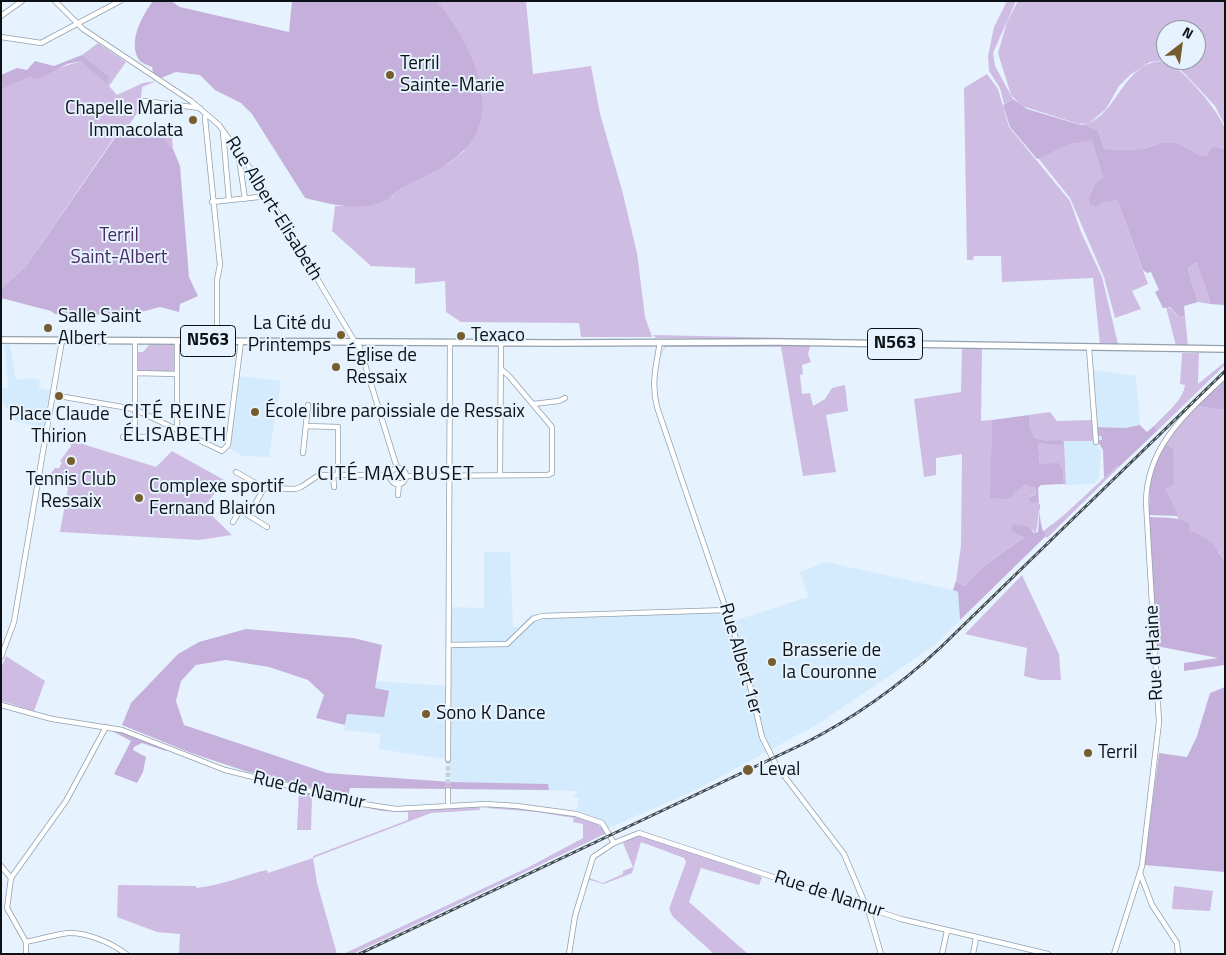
<!DOCTYPE html>
<html>
<head>
<meta charset="utf-8">
<style>
  body { margin:0 }
  #map { position:relative; width:1226px; height:955px; overflow:hidden; background:#e6f3fe; font-family:"Titillium Web",sans-serif }
  canvas { display:block }
  .frame { position:absolute; inset:0; border:2px solid #0c1115; pointer-events:none }
  .north { position:absolute; left:1156px; top:20px; width:50px; height:50px; box-sizing:border-box; background:#e6f3fe; border:1px solid #8f99a1; border-radius:50%; rotate:30deg; font-size:14px; font-weight:700; line-height:20px; text-align:center; color:#0c1115 }
  .north::after { content:''; display:block; margin:auto; width:18px; height:22px; background:#765d2e; clip-path:polygon(50% 0,100% 100%,50% 72%,0 100%) }
</style>
</head>
<body>
<div id="map">
<canvas width="1226" height="955"></canvas>
<div class="frame"></div>
<div class="north">N</div>
</div>
<script>
const c = document.querySelector('canvas').getContext('2d');
c.lineJoin = 'round';
function fillPath(path, color) { c.fillStyle = color; c.fill(path, 'evenodd'); }
function stroke(path, color, width, dash) { c.strokeStyle = color; c.lineWidth = width; c.lineCap = dash ? 'butt' : 'round'; c.setLineDash(dash || []); c.stroke(path); }
function write(font, color, halo, rows, align = 'center') {
  c.font = font + ' "Titillium Web",sans-serif'; c.lineWidth = 4; c.setLineDash([]); c.textBaseline = 'middle'; c.strokeStyle = halo; c.fillStyle = color; for (const [text, x, y, turn = 0] of rows) {
    c.save(); c.translate(x, y); c.rotate((+turn || 0) * Math.PI / 180); c.textAlign = isNaN(turn) ? turn : align; if (halo) c.strokeText(text, 0, 0); c.fillText(text, 0, 0); c.restore();
  }
}
fillPath(new Path2D(`
  M4,341H9L16,380L30,378L40,380L39,388L52,391L45,427L16,422L1,399V389L8,387Z
  M1092,370L1136,376L1140,425L1125,428L1096,427L1102,441L1097,440L1096,443L1101,452L1099,478L1094,484L1066,485L1064,441L1093,440L1092,420H1095Z
  M239,376L281,381L269,457L242,456L228,448Z
  M484,552H510L513,627H520L531,614L716,609L721,605L720,597H725L733,621L808,597L800,572L826,562L958,591L960,620L934,646L818,724L694,791L606,829L576,812L579,799L573,796L579,791L451,789L450,760L379,749L381,734L344,730L354,680L450,686L449,607L484,608Z`), '#d4ebfd');
fillPath(new Path2D(`
  M437,1H526L533,74L591,66L600,114L622,190L637,253L645,317L652,337H581L579,323L461,322L446,312L445,281L415,284V268L371,266L332,231L335,206H364L392,197L399,188L449,163L464,151L482,95L473,63Z
  M1007,1H1016L993,53L995,66L1013,99L1004,104L1000,88L989,71L988,56L994,27Z
  M1018,1H1225V126L1215,106L1186,75L1173,63L1165,60L1150,62L1130,75L1119,86L1106,109L1089,123L1079,124L1022,106L1011,95L998,53L1007,22ZM1166,30H1196V60H1166Z
  M98,43L126,62L109,86L117,95L143,83L156,81L142,87L140,109L127,128L136,134L172,135L173,149C160,132 138,137 118,132L26,266L1,289V90L30,77L81,61L109,76L82,55Z
  M1165,61C1181,66 1221,113 1225,129C1226,135 1225,143 1225,149L1212,146L1206,156H1201L1178,143H1161L1145,149L1110,150L1104,148L1098,130L1078,125C1118,123 1120,60 1165,61Z
  M987,74L998,89L1009,127L1070,201L1081,232L1102,277L1118,344H1100L1093,278L1002,282L1001,256H974L973,260H967L964,88Z
  M1092,139L1103,178L1096,182L1088,199L1089,204L1117,200L1148,284L1132,291L1141,309L1115,318L1104,277L1070,198L1038,158L1071,144Z
  M1196,262L1208,294L1210,304L1198,302L1188,270L1189,267Z
  M1166,307L1170,308L1179,317L1185,316L1188,346H1176Z
  M653,335L970,342L656,338Z
  M174,344L175,372H137L138,352H143L149,345Z
  M811,344L808,354L811,362L802,365L803,374L800,375L802,394L810,393L813,406L825,399L832,388L845,385L848,411L826,415L836,472L803,476L781,347H665L659,360L665,345Z
  M962,347L982,348L981,421L992,420L991,498C1022,502 1009,488 1030,484L1035,487L1036,494L1030,496L1040,505L1036,533L1031,529L1012,524V532L1025,536L984,566L964,586L956,581L961,546L962,454L936,458V475L924,477L914,399L961,392Z
  M1182,353H1199L1198,384L1225,362V365L1158,430L1154,426C1164,415 1183,401 1185,385L1180,384Z
  M1196,406L1225,410V561L1219,552L1189,532L1186,522L1180,521L1178,518L1167,494L1163,443Z
  M1050,412L1057,421L1092,420L1093,441H1064L1066,485L1064,484L1063,473L1040,464L1038,443L1047,441L1035,438L1029,425V415Z
  M70,440L156,467L172,451L224,480L204,508L232,535L199,540L60,532L68,488L49,476L55,468H59L62,463L60,461L71,446Z
  M1118,465L1119,467L1047,538L1042,532L1063,516Z
  M1022,575L1059,654L1061,680H1040L1024,676L1027,648L965,634Z
  M6,656L45,681L34,711L1,701V668Z
  M299,791L366,806L417,811L479,806L480,810L431,813L313,858L317,883L337,954H179L180,934L157,932L117,917L118,885L196,886V888C224,885 241,876 267,870L268,873L313,858V856L408,820V812L382,811L312,796L311,830H297Z
  M488,806C520,808 586,806 607,833L353,954H343L527,868L583,838V824L573,822L574,818L537,812L487,808Z
  M638,834L762,877L759,885L701,868L689,902L748,954H714L673,917L669,909L686,862L684,858L641,842L632,873L604,884L590,880L587,882L589,878L603,883L623,874V871L633,867L623,843Z
  M1174,886L1213,891L1210,911L1172,909Z`), '#cebce3');
fillPath(new Path2D(`
  M153,1H171L180,7L289,32L292,1H437C467,39 507,110 463,151C446,168 423,177 401,188C397,190 394,195 390,198C364,213 333,205 305,198L252,114L241,103L215,90L200,75L176,72L161,78L153,73L152,67C148,65 141,63 139,60C128,42 141,17 153,1Z
  M82,55L109,76L107,84L81,61L67,64L38,79L30,77L1,90V75L17,68L27,70L35,61L54,66Z
  M1013,99L1027,109L1098,130L1104,148L1110,150L1145,149L1161,143H1178L1201,156H1206L1212,146L1225,149V310L1224,305L1210,304L1208,294L1196,262L1189,267L1188,270L1198,302L1184,306L1185,316L1179,317L1170,307L1163,308L1155,292L1159,290L1151,272L1147,273L1143,270L1117,200L1101,203L1097,207L1089,204L1088,199L1096,182L1103,178L1092,140L1071,144L1037,159L1010,127L1003,105Z
  M119,132L135,136L163,138L173,149L180,166L189,277L198,296L180,304L179,312L160,307L130,315L55,314L51,311L1,298V289L26,266Z
  M1225,378V410L1196,406Z
  M1029,415V425L1035,438L1047,441L1062,440V445L1038,443L1040,464L1059,463L1063,473L1064,484L1041,485L1038,488C1039,499 1039,529 1046,536L960,620L958,592L953,590L956,581L964,586L984,566L1024,537L1012,532V524L1029,527L1034,533L1038,532L1040,505L1037,502L1032,503L1028,498L1036,494L1035,487L1025,485C1007,497 1017,501 990,498L992,420Z
  M1140,425L1147,432L1154,426L1158,430L1119,467L1118,465L1104,478L1103,450L1097,440H1102L1101,436H1097L1096,427L1125,428Z
  M1163,443L1173,449L1174,484L1166,489L1178,516L1149,515L1150,476Z
  M1149,517C1161,518 1180,516 1189,524V532L1191,533L1193,531L1211,542L1225,561V665L1184,671V663L1218,658L1156,646Z
  M246,629L353,638L382,645L375,688L389,691L384,717L347,714L345,725L316,718L324,695L308,680L269,667L226,660L196,665L181,681L176,701L184,725L327,773L451,782L548,784L549,790L350,788L348,797L245,771L191,753L122,725L131,703L178,654L199,642Z
  M1225,687V872L1144,865L1159,753L1187,757L1197,736L1210,693Z
  M113,729L167,748L166,751L142,743L134,747L133,750L146,757L143,772L137,783L114,774L131,741L110,730Z`), '#c5b0dc');
stroke(new Path2D(`
  M448,790V759`), '#c5d1db', 4.5, [4.5, 2]);
const minor = new Path2D(`
  M55,1L83,29L191,101L219,125L257,178L355,342
  M1,16L22,1
  M1,37L41,43L120,1
  M144,101L200,108
  M206,114L205,118L220,265L217,280V341
  M223,132L229,200
  M242,156L239,158L245,199
  M212,202L268,196
  M358,342L397,468
  M660,342C656,366 651,383 657,407L746,668L762,737L776,765L844,854L869,913L881,954
  M1089,348L1096,442
  M135,373L177,374
  M53,395L134,409L222,451L228,445L241,341
  M533,404L559,401L565,398
  M306,426L338,427V475
  M177,430V341
  M123,437H145
  M135,437V341
  M303,453L308,405
  M390 476a8 8 0 1 1 16 0a8 8 0 1 1-16 0Z
  M236,472L264,488L295,489L301,487L319,475H390
  M333,475L334,487
  M500,475L501,342
  M406,476L548,475L552,473V427L509,376L501,369
  M398,495L399,483
  M249,515L264,488
  M233,522L240,510L267,527
  M449,645L507,644L533,619L542,616L727,610
  M1,657L14,622L62,340
  M1,705L52,719L122,730L225,770L363,804L396,809L486,804L517,806L576,814L602,823L614,843
  M448,759L450,342
  M448,806V790
  M1,866L11,878
  M1140,873L1152,905L1177,943L1178,954
  M26,942C39,939 54,935 68,933C86,932 112,943 126,954
  M26,954V942L7,908L11,878L66,801L106,727
  M569,954L575,916L593,857L614,843L639,833L901,919L1048,954
  M942,954L947,931
  M973,954L976,938
  M1114,954L1142,866L1159,722L1146,502C1147,445 1187,413 1225,376`);
const major = new Path2D(`
  M1,340L557,343L778,342L1225,349`);
stroke(minor, '#92a1ad', 6);
stroke(major, '#92a1ad', 8);
stroke(minor, '#fff', 4.5);
stroke(major, '#fff', 5.5);
const rail = new Path2D(`
  M359,954L805,743C856,717 899,686 940,648L1225,371`);
stroke(rail, '#464d53', 3);
stroke(rail, '#e6f3fe', 1, [4]);
for (const [x, y, r, color] of [
  [390,75,5,"#765d2e"],
  [193,120,5,"#765d2e"],
  [48,328,5,"#765d2e"],
  [341,335,5,"#765d2e"],
  [461,336,5,"#765d2e"],
  [336,367,5,"#765d2e"],
  [59,396,5,"#765d2e"],
  [255,412,5,"#765d2e"],
  [71,461,5,"#765d2e"],
  [139,498,5,"#765d2e"],
  [772,662,5,"#765d2e"],
  [426,714,5,"#765d2e"],
  [1088,753,5,"#765d2e"],
  [748,770,6,"#765d2e"]
]) { const dot = new Path2D(); dot.arc(x, y, r, 0, 2 * Math.PI); c.fillStyle = color; c.fill(dot); stroke(dot, '#e6f3fe', 2); }
for (const [x, y, w] of [
  [208,341,55],
  [895,344,55]
]) { const box = new Path2D(); box.roundRect(x - w / 2, y - 15.5, w, 31, 4); c.fillStyle = '#e6f3fe'; c.fill(box); stroke(box, '#0c1115', 1); }
write('bold 18px', '#0c1115', null, [
  ["N563",208,341],
  ["N563",895,344]
]);
write('19px', '#0c1115', '#e6f3fe', [
  ["Terril",400,64],
  ["Sainte-Marie",400,86],
  ["Chapelle Maria",183,109,"right"],
  ["Immacolata",183,131,"right"],
  ["Salle Saint",58,317],
  ["Albert",58,339],
  ["La Cité du",331,324,"right"],
  ["Printemps",331,346,"right"],
  ["Texaco",471,336],
  ["Église de",346,356],
  ["Ressaix",346,378],
  ["École libre paroissiale de Ressaix",265,412],
  ["Place Claude",59,415,"center"],
  ["Thirion",59,437,"center"],
  ["Tennis Club",71,480,"center"],
  ["Ressaix",71,502,"center"],
  ["Complexe sportif",149,487],
  ["Fernand Blairon",149,509],
  ["Brasserie de",782,651],
  ["la Couronne",782,673],
  ["Sono K Dance",436,714],
  ["Terril",1098,753],
  ["Leval",759,770]
], 'left');
write('19px', '#0c1115', '#e6f3fe', [
  ["Rue Albert-Elisabeth",273,209,58],
  ["Rue d'Haine",1155,653,-93],
  ["Rue Albert 1er",740,659,74],
  ["Rue de Namur",309,791,13],
  ["Rue de Namur",829,895,18]
]);
write('19px', '#472b61', '#e6f3fe', [
  ["Terril",119,236],
  ["Saint-Albert",119,258]
]);
c.letterSpacing = '1px';
write('20px', '#0c1115', '#e6f3fe', [
  ["CITÉ REINE",175,413],
  ["ÉLISABETH",175,436],
  ["CITÉ MAX BUSET",396,475]
]);
c.letterSpacing = '0px';
</script>
</body>
</html>
